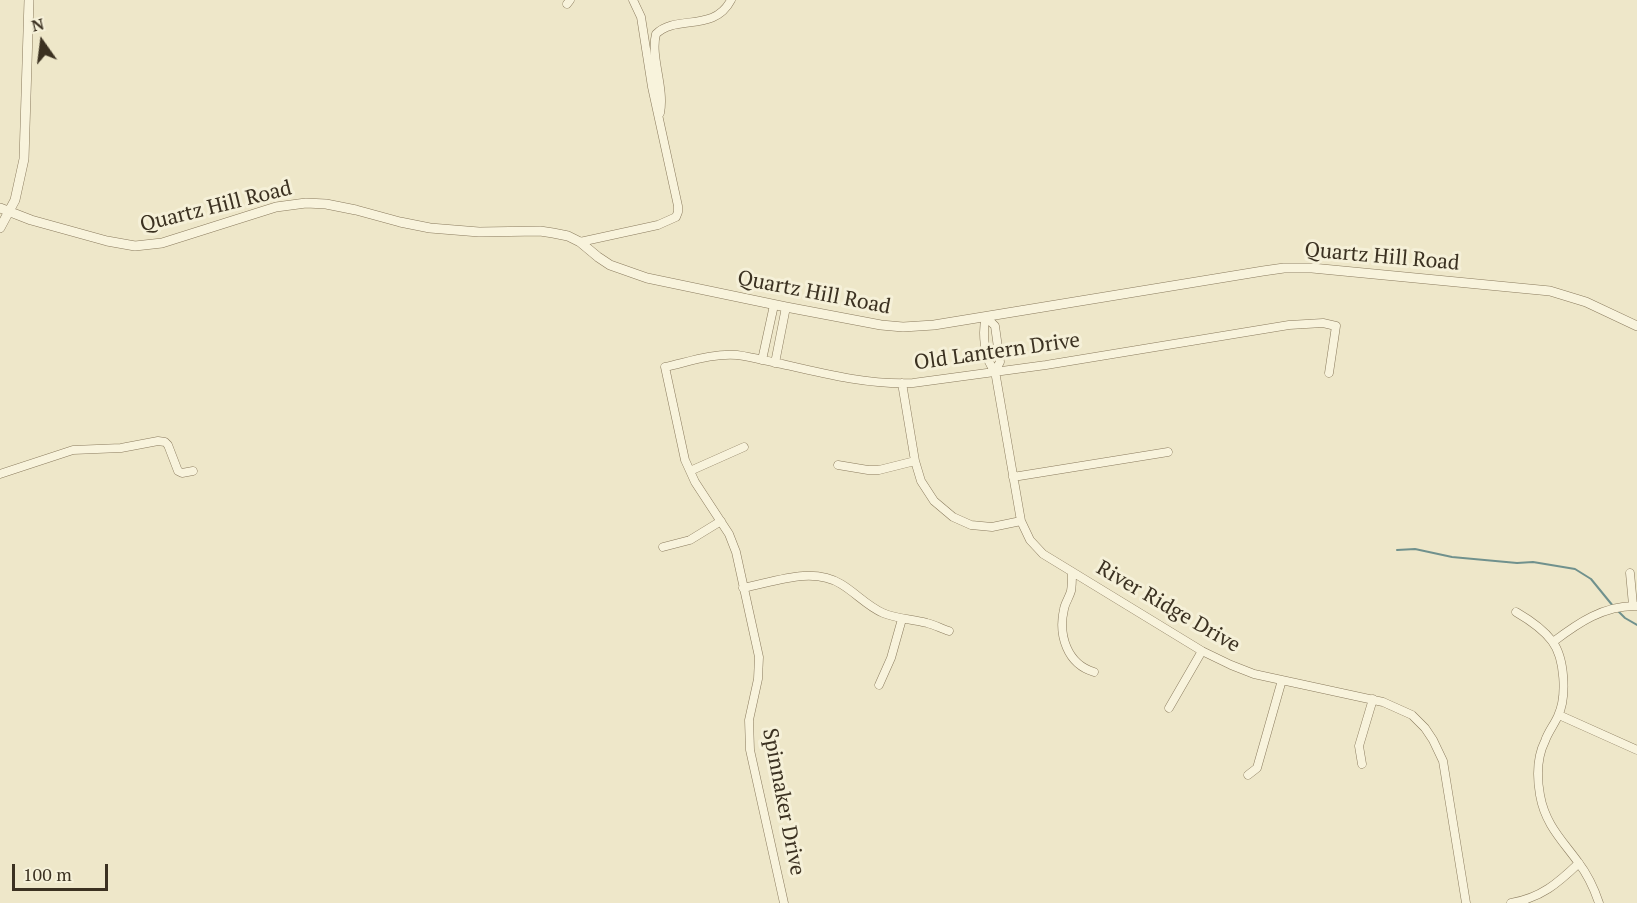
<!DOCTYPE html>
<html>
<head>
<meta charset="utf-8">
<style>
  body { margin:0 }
  #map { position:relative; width:1637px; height:903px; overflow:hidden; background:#eee7c9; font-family:"PT Serif",serif }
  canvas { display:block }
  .north { position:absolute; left:12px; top:12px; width:60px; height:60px; -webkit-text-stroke:4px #f5f0d8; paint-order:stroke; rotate:346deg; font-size:16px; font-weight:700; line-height:24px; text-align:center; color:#3b3121 }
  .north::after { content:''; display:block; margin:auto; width:21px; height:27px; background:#3b3121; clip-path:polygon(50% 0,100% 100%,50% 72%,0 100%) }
  .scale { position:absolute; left:12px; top:864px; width:96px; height:27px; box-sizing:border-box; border:3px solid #3b3121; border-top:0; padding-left:8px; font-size:18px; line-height:21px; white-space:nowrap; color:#3b3121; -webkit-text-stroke:4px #f5f0d8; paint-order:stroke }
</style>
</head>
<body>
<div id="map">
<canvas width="1637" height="903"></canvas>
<div class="north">N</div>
<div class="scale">100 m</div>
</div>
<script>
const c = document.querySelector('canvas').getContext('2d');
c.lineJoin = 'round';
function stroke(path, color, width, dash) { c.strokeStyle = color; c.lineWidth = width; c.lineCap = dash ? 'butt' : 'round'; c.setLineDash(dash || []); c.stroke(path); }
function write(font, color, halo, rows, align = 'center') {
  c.font = font + ' "PT Serif",serif'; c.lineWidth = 6; c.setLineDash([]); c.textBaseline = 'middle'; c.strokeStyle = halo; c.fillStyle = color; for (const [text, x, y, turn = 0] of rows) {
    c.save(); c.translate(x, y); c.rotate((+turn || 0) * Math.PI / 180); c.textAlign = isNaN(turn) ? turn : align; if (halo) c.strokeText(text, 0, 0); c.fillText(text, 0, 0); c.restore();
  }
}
stroke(new Path2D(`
  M1397,550L1415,549L1452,557L1517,563L1533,562L1575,569L1591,579L1613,606
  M1617,610L1625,618L1637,625`), '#70918d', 2);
const minor = new Path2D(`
  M567,4L570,0
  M660,113C665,87 650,57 656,34C676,14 714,33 731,0
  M580,242L658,225L676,217L678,212V206L652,87L641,17L633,0
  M986,317C982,331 984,360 995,371L1021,521L1030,540L1043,554L1202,651L1231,665L1254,674L1383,702L1412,715L1425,728L1433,740L1443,761L1466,903
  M986,317L995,326L1000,362L995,371
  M762,360L774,305
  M775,363L786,307
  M902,383L915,461L921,481L934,501L953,517L971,525L992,527L1021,521
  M838,465L868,470H879L915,461
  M690,471L744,447
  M0,474L73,450L121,448L158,441L165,442L168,445L178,471L182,473L193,471
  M1013,477L1168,452
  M663,547L690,540L721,521
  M1072,572C1072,578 1072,586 1071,591C1069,598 1065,603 1064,609C1058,635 1067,664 1094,672
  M1630,573L1633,605
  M743,588C774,582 812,566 841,584C856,593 867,606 883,613C897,619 913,619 927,623C935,625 942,629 949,631
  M1516,612C1528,619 1543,629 1552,641C1565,658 1567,697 1558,716C1554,725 1548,732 1545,741C1537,757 1537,778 1540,795C1545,824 1562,840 1578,862C1588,875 1594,888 1599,903
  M1553,642C1578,623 1604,605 1637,606
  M879,685L891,658L902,619
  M1169,708L1202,651
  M1559,715L1637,750
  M1362,764L1359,746L1373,699
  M1248,775L1257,768L1282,680
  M784,903L750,750L749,720L758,679L759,657L736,552L729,534L695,482L685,460L665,367C688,362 713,353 737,355C752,357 767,361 782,364C825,374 869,385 913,383L1046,365L1289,325L1323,323L1336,326L1329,373
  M1511,903C1541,898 1558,883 1579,863`);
const tertiary = new Path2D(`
  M0,208L31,220L107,241L135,246L162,243L276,207L306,203L326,204L356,210L400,222L430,228L479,232L540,231L553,233L568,236L580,242L598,257L610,265L647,278L786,307L881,325L903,327L934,325L1263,271L1284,268H1312L1550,291L1586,302L1637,326
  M0,228L15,200L24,159L29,0`);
stroke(minor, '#8a7b5e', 9);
stroke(tertiary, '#8a7b5e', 10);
stroke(minor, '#f8f3dc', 8);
stroke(tertiary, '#f8f3dc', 9);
write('21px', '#3b3121', '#f5f0d8', [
  ["Quartz Hill Road",216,207,-14],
  ["Quartz Hill Road",1382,257,5],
  ["Quartz Hill Road",814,293,11],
  ["Old Lantern Drive",997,352,-8],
  ["River Ridge Drive",1168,607,30],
  ["Spinnaker Drive",783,802,79]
]);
</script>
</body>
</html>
